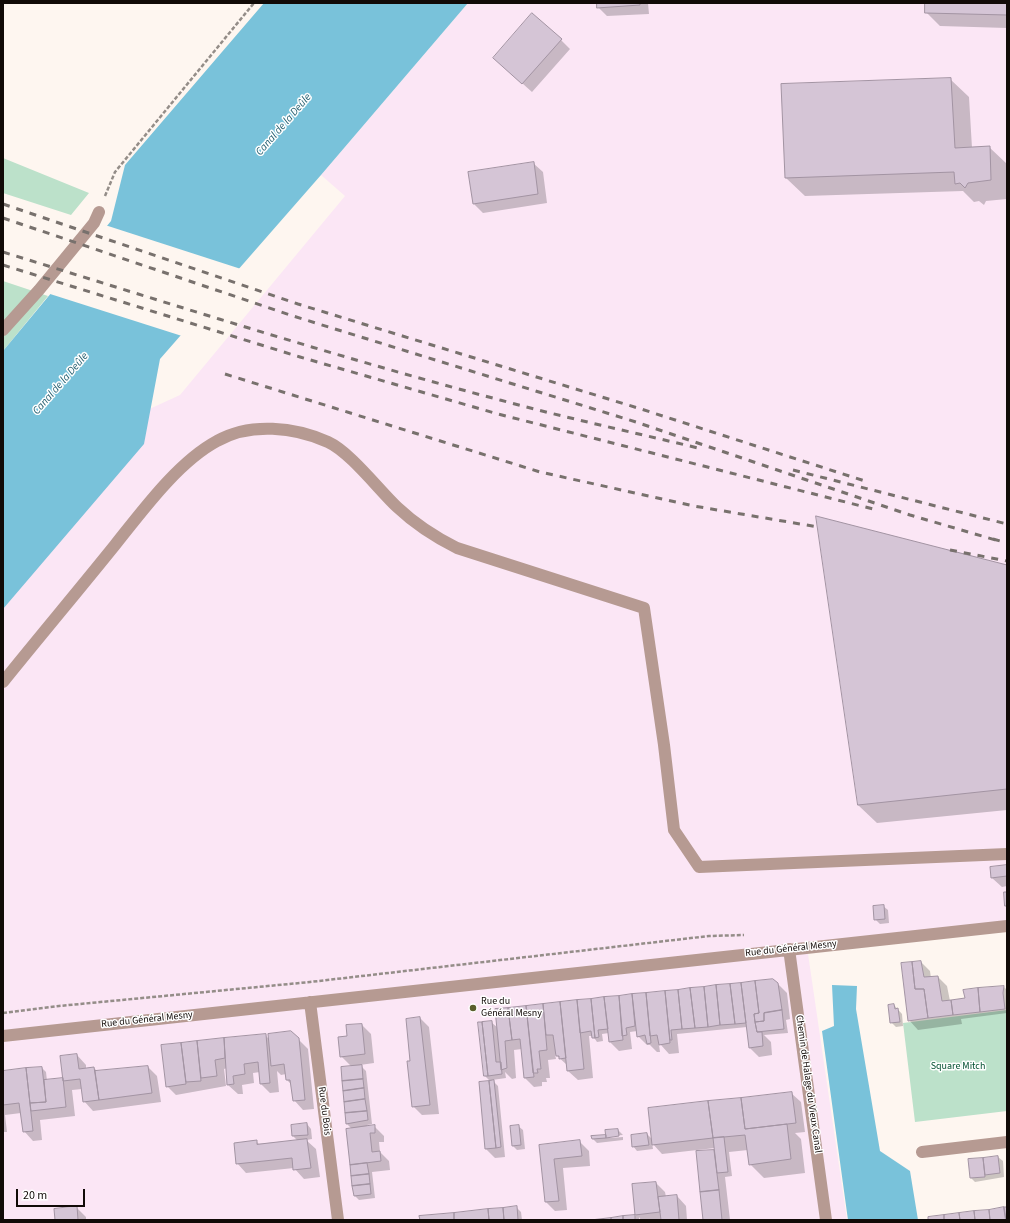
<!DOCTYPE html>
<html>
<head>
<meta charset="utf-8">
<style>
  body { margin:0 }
  #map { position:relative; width:1010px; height:1223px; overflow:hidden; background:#fef6f0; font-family:"Source Sans 3",sans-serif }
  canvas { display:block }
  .frame { position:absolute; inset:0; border:4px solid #110a07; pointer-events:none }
  .scale { position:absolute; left:16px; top:1189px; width:69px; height:18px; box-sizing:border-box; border:2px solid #110a07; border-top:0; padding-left:5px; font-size:12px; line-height:14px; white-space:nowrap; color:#110a07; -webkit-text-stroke:3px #fff; paint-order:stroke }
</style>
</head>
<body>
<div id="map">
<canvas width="1010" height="1223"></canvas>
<div class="frame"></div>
<div class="scale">20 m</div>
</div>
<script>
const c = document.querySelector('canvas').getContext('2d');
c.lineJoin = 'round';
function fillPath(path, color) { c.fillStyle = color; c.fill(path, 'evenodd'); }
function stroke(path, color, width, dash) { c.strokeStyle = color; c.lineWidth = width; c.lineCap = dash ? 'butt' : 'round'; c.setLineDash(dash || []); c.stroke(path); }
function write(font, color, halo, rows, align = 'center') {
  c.font = font + ' "Source Sans 3",sans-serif'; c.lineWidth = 3; c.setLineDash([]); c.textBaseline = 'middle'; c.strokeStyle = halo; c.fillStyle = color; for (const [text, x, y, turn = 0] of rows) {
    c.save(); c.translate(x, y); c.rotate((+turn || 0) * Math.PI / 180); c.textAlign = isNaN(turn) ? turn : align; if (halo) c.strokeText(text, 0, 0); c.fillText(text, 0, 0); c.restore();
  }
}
fillPath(new Path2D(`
  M468,3H1007V926L807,947L847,1220H3V476L180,395L345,196L321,175Z`), '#fbe6f5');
fillPath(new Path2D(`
  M3,158L89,193L71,215L3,193Z
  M3,281L48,296L3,351Z
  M1007,1010V1111L915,1122L903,1023Z`), '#bce1ca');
fillPath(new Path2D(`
  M264,3H468L321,175L160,359L144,444L3,609V351L111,221L125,165Z
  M832,985L857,986L856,1009L880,1151L910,1171L918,1220H848L822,1031L834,1026Z`), '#79c2da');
fillPath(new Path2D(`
  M105,225L241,269L182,336L47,293Z`), '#fef6f0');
fillPath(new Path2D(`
  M598,3H648L649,14L607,16L598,7Z
  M926,3H1007V28L940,26L926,12Z
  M561,40L570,49L532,92L504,67Z
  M950,79L969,97L972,148L989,147L1007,164V199L986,201L984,205L979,201L974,202L963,191L805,196L786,178Z
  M533,163L543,172L547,203L483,213L474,204Z
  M1007,566V810L877,823L858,805Z
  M1007,866V886L1002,887L992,878Z
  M883,906L888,910L889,923L880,924L875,919Z
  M921,962L930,971L931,978L938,977L947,986L950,1001L966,999L1004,987L1007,990V1013L961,1019L962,1024L918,1030L909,1020Z
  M741,984H778L787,993L790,1019L786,1020L788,1033L764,1035L771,1042L772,1055L759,1057L750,1048L747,1027L677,1034L679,1053L669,1054L661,1045H659L660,1052H657L650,1045H647L638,1036L637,1031L630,1032L632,1049L619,1051L610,1042L609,1033L602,1034L603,1041L597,1042L593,1036H589L593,1078L578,1080L568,1071L567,1065L555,1054L556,1059L548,1060L550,1078H546L547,1082H542V1086L534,1087L525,1078L522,1049L514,1050L516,1078L512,1079L505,1072L506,1078L492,1080L498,1086L505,1157L495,1158L486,1149L483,1126L485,1125L491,1082L485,1076L491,1022L498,1028L496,1010Z
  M894,1005L902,1014L903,1026L896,1027L891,1022Z
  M420,1018L429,1027L439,1114L422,1115L413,1106Z
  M362,1025L371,1034L374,1063L360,1065L366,1071L372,1124L367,1125V1127L374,1126L384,1136V1142H379L380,1152L389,1161L390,1170L372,1172L375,1198L359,1200L355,1196L351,1164L352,1129L347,1124L352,1067L341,1056L349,1036Z
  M291,1032L308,1049L314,1109L303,1110L294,1100L292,1085L287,1080L286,1074L281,1075L277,1071L279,1092L270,1093L261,1084L260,1072L253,1073L254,1083L242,1085L243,1094H238L228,1085L227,1068L224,1069L226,1086L176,1095L167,1086L162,1046L265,1035L269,1039Z
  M77,1055L86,1065V1069L94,1068L98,1072L148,1067L157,1076L161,1102L93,1111L84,1101L82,1089L72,1090L75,1116L40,1120L42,1140L33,1141L24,1131L21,1113L5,1115L7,1132H3V1072L42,1068L46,1072L47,1081L64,1079Z
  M791,1093L801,1102L805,1132L795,1133L801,1139L805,1173L764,1178L750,1164L748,1150L729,1152L732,1176L725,1177L730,1220H704L715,1148L662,1154L652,1143L653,1149L637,1151L633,1146L647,1134L653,1140Z
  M307,1124L311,1129L312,1139L306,1140L316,1149L320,1177L304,1179L294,1168L246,1173L237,1163L257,1142L260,1145L298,1141L293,1136L292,1126Z
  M518,1126L523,1130L525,1149L517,1150L513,1146L511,1127Z
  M618,1130L623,1135L610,1136V1138L623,1137V1140L597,1143L593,1139L607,1136Z
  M580,1142L589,1151L590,1166L563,1168L567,1210L555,1211L546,1202L540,1146Z
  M998,1157L1003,1161L1004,1177L975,1182L971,1178L969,1160Z
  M656,1183L665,1192L666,1197L677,1196L686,1206L687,1220H641L639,1217V1220H600L636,1216L633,1185Z
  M76,1207L86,1217V1220H56Z
  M516,1207L521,1212L522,1220H421Z`), '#0003');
const building = new Path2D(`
  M597,3H640V5L597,8Z
  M925,3H1007V15L925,13Z
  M532,13L562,39L522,84L493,58Z
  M951,78L955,148L990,146L991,180L968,183L965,188L960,183L955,184L954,172L785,178L781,84Z
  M534,162L538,194L473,204L468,172Z
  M816,516L1007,565V789L858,805Z
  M1007,865V876L991,878L990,867Z
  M1004,892H1007V906H1005Z
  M884,905L885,919L874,920L873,906Z
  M921,961L924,977L938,976L942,1001L951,1000L953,1015L928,1018L924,989H915L912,962Z
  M912,962L915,989H924L928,1018L908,1021L901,963Z
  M773,979L778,983L782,1010L764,1013V1021L755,1022L754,1014L759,1013L755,981Z
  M755,981L759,1013L754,1014L755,1022L757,1032H762L763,1046L749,1048L741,983Z
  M741,983L746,1023L735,1024L730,984Z
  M730,984L735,1024L720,1025L716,985Z
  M716,985L720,1025L708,1027L704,987Z
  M1004,986L1003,993L1005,1009L980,1012L978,988Z
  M704,987L708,1027L695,1028L690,988Z
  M690,988L695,1028L682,1029L678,990Z
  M978,988L980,1012L953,1015L951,1000L965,998L963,990Z
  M678,990L682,1029L671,1030L672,1040H670L665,991Z
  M665,991L670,1043L659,1045L657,1035L650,1036L646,993Z
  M646,993L651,1043L647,1044L645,1035L637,1037L632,994Z
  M632,994L635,1026L626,1028L627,1035L622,1036L619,996Z
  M619,996L623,1040L609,1042L604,997Z
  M604,997L608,1029L598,1030L599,1037L595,1038L591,999Z
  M591,999L595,1038H592L591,1031L580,1033L577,1000Z
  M577,1000L584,1069L567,1071L560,1002Z
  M560,1002L566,1058L559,1059V1056H556L553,1035H546L543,1004Z
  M543,1004L547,1050L539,1051L541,1069H537L538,1073H533L526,1006Z
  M894,1004L895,1009L898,1008L900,1022L890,1023L888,1005Z
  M526,1006L534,1077L524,1078L520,1039L512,1040L508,1008Z
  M508,1008L512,1040L505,1041L507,1068L501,1070L495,1009Z
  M782,1010L784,1029L757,1032L755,1022L764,1021V1013Z
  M420,1017L430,1105L412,1107L407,1061H410L406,1019Z
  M492,1021L496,1062H501L502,1074L488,1076L482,1022Z
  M478,1022H482L488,1076H484Z
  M362,1024L365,1054L340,1057L338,1037L347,1036L346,1025Z
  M291,1031L299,1038L305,1100L293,1101L290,1080H286L284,1064L271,1066L268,1034Z
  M266,1034L270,1083L260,1084L258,1062L244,1064L245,1074L233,1076L234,1084L227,1085L224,1038Z
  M224,1038L225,1058L215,1060L217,1076L201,1078L197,1041Z
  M197,1041L201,1081L186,1082L181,1043Z
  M181,1043L186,1084L166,1087L161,1045Z
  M77,1054L79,1069L94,1067L99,1100L83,1102L80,1079L63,1081L60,1056Z
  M362,1065L363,1079L342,1081L341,1067Z
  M148,1066L152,1093L99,1100L95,1071Z
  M42,1067L46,1102L30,1103L26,1068Z
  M26,1068L33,1131L23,1132L19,1103L3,1105V1071Z
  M63,1078L66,1107L31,1111L30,1103L46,1102L44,1080Z
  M363,1079L364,1088L343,1091L342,1081Z
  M494,1080L501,1147L496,1148L489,1081Z
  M489,1081L496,1148L485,1149L479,1082Z
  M364,1088L365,1099L344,1102L343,1091Z
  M792,1092L796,1123L745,1129L741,1098Z
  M741,1098L745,1129L787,1124L791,1159L749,1165L745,1135L713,1138L708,1101Z
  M365,1099L367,1111L345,1113L344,1102Z
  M708,1101L713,1138L652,1145L648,1108Z
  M367,1111L368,1120L346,1124L345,1113Z
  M307,1123L308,1135L292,1136L291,1125Z
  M375,1125V1133H370L372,1152L380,1151L381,1161L350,1165L346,1129Z
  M519,1125L521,1145L512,1146L510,1126Z
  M618,1129L619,1136L606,1138L605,1130Z
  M647,1133L649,1145L632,1147L631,1135Z
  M606,1135V1138L592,1139L591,1136Z
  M724,1137L728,1172L717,1173L713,1138Z
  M307,1139L311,1168L293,1170L292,1158L236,1164L234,1143L257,1140V1144Z
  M580,1140L582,1156L554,1159L559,1201L545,1202L539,1145Z
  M714,1150L719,1190L700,1192L696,1151Z
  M998,1156L1000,1173L985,1175L983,1158Z
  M983,1158L985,1177L970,1178L968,1159Z
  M367,1163L369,1174L351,1176L350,1165Z
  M369,1174L370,1184L352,1186L351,1176Z
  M656,1182L660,1212L635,1215L632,1184Z
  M370,1184L371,1194L354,1196L352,1186Z
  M719,1190L722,1220H703L700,1192Z
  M677,1195L679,1220H661L658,1197Z
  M77,1206L78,1220H55L54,1209Z
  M517,1206L518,1220H504L503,1208Z
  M1004,1207H1007V1220H1006Z
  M1004,1207L1006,1220H990L989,1210Z
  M503,1208L504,1220H489L488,1209Z
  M488,1209L489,1220H454V1213Z
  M989,1210L990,1220H975L974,1211Z
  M974,1211L975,1220H960L959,1213Z
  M454,1213V1220H420L419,1216Z
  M959,1213L960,1220H944V1215Z
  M635,1215V1220H623V1216Z
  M944,1215V1220H928V1217Z
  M623,1216V1220H611V1218Z
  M611,1218V1220H591Z`);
fillPath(building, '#d5c5d6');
stroke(building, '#a394a3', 1);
stroke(new Path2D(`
  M105,196L115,172L254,3
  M3,1013L59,1006L310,982L709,936L744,935`), '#948d88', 2.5, [4, 2]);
stroke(new Path2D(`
  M3,330L39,290L94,223L99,212
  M3,682C40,636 78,591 115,545C143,510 178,462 217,441C250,422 295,427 328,442C350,452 379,490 397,507C415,524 435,537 457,548L644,608L664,745L674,830L699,867L1007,854
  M789,949L826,1220
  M310,1002L338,1220
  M3,1036L1007,926
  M922,1152L1007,1142`), '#b69a92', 12);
stroke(new Path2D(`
  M3,204L298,304L641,409L868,482
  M3,218L293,316L636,422L910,515L999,541
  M3,252C168,303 333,356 500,400C566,418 632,432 698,448
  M3,265L300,357L498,414L877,510
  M225,374L540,472L694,506L818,527
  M793,470L1007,524
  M993,539L1007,543
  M950,550L1007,561`), '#78716d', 3, [7, 7]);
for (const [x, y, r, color] of [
  [473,1008,4,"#5a5e2c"]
]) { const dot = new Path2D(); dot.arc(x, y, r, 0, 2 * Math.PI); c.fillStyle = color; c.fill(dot); stroke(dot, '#fff', 1.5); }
write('10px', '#110a07', '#fff', [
  ["Rue du Général Mesny",791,949,-6],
  ["Rue du Général Mesny",147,1020,-6],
  ["Chemin de Halage du Vieux Canal",808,1084,82],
  ["Rue du Bois",324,1111,83]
]);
write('10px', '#110a07', '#fff', [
  ["Rue du",481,1002],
  ["Général Mesny",481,1014]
], 'left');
write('10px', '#014f2f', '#fff', [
  ["Square Mitch",958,1067]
]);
write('italic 11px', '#256071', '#fff', [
  ["Canal de la Deûle",284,125,-49],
  ["Canal de la Deûle",61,384,-49]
]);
</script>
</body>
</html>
